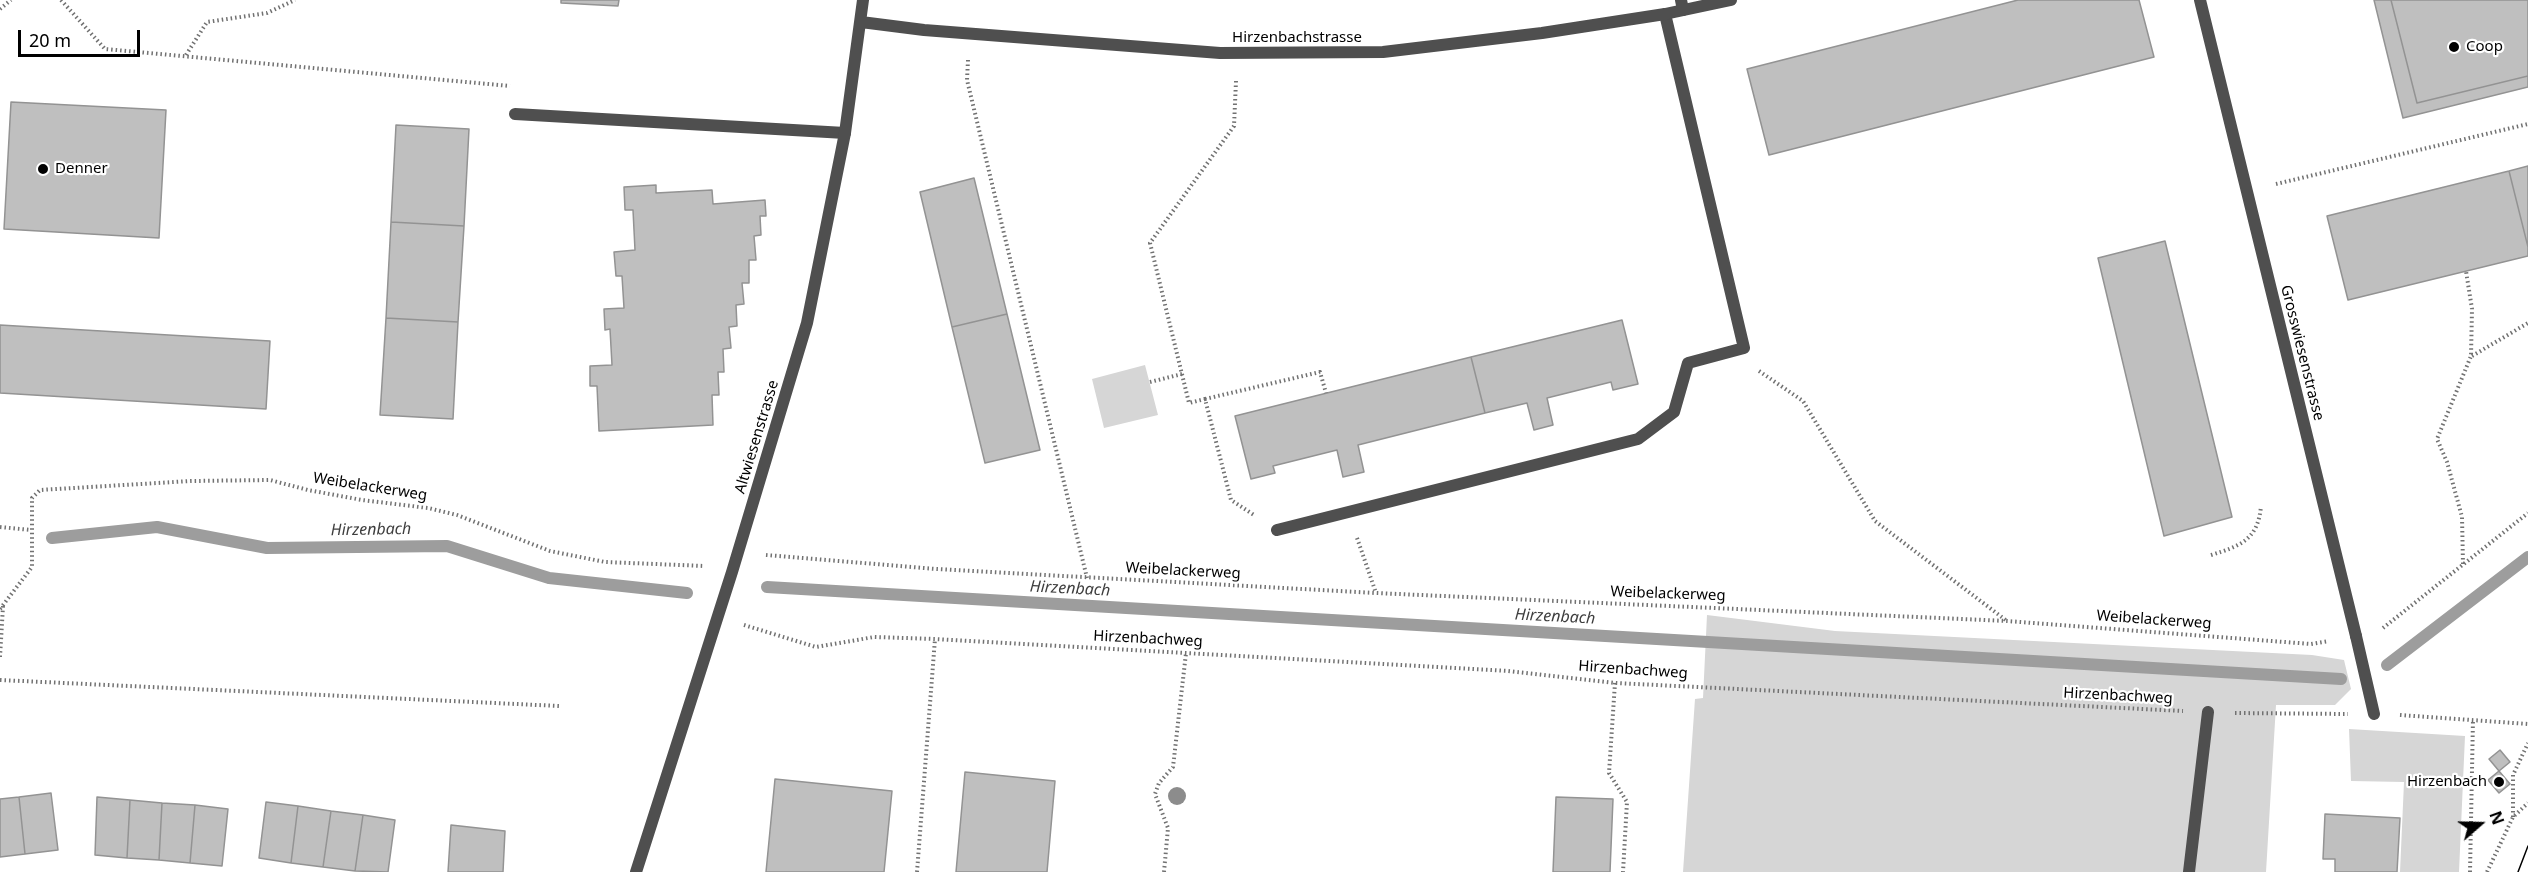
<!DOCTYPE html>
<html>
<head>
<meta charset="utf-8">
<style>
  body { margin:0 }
  #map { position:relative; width:2528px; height:872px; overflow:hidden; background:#fff; font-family:"Noto Sans",sans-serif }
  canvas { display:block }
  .north { position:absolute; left:2450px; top:794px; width:60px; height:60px; -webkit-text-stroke:4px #fff; paint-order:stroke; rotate:70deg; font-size:16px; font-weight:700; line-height:24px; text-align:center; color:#000 }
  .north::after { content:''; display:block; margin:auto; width:21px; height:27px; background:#000; clip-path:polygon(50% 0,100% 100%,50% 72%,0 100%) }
  .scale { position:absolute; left:18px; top:30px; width:122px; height:27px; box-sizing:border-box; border:3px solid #000; border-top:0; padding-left:8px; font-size:18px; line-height:21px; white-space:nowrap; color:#000; -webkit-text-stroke:4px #fff; paint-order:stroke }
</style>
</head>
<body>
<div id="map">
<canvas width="2528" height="872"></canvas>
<div class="north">N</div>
<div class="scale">20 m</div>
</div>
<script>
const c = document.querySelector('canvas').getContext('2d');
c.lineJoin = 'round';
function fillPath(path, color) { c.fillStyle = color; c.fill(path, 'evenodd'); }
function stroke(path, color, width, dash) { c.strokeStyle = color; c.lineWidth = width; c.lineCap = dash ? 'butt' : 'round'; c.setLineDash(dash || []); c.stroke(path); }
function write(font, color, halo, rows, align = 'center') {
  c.font = font + ' "Noto Sans",sans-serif'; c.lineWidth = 4.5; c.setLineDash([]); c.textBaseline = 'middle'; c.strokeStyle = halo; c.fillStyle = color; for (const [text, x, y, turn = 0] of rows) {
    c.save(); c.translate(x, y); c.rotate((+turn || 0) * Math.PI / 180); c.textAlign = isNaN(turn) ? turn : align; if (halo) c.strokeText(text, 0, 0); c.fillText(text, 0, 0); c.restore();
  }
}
fillPath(new Path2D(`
  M1145,365L1158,415L1104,428L1092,379Z
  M1707,615L1835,631L2312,655L2344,660L2351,689L2335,705H2276L2266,872H1683L1695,699L1703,698Z
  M2349,729L2465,736L2459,872H2400L2404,782L2351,781Z`), '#d6d6d6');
stroke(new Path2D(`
  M52,538L157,527L267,548L447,546L549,578L687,593
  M767,587L2341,679
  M2387,665L2528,557`), '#9d9d9d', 12);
const building = new Path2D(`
  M561,0H619L618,6L561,3Z
  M2018,0H2139L2154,57L1769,155L1747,69Z
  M2374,0H2391L2417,103L2528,76V87L2403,118Z
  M2391,0H2528V76L2417,103Z
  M11,102L166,110L159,238L4,229Z
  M396,125L469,129L464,226L391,222Z
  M2528,166V247L2509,171Z
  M2509,171L2528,247V256L2348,300L2327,216Z
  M974,178L1007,314L952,327L920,192Z
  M656,185V193L712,190L713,204L765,200L766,216H760L761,235L754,236L756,260H749V283H742L744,304L736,305L737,326L729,327L731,348L723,349L724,372H718L719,395H712L713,425L599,431L597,386H590V366L612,365L610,329L605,330L604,309L624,308L622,276H616L614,252L635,250L633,210H625L624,187Z
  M391,222L464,226L458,322L386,318Z
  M2165,241L2232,517L2164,536L2098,258Z
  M1007,314L1040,450L985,463L952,327Z
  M386,318L458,322L453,419L380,415Z
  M1622,320L1638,384L1613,390L1611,382L1547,398L1553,425L1534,430L1527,403L1485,413L1471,357Z
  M0,325L270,341L266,409L0,393Z
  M1471,357L1485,413L1358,445L1364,472L1343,477L1337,450L1273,466L1275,473L1251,479L1235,416Z
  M2500,750L2510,762L2499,771L2489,759Z
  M2499,771L2510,784L2499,793L2488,780Z
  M965,772L1055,781L1047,872H956Z
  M775,779L892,791L884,872H766Z
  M51,793L58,850L25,854L19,797Z
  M19,797L25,854L0,857V799Z
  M97,797L130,800L127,858L95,855Z
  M1556,797L1613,799L1610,872H1553Z
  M130,800L162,803L159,860L127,858Z
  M266,802L298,806L291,863L259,858Z
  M162,803L195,805L190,863L159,860Z
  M195,805L228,809L222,866L190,863Z
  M298,806L331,811L323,867L291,863Z
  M331,811L363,815L355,871L323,867Z
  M2325,814L2400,818L2397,872H2335V859H2323Z
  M363,815L395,820L388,872L355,871Z
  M451,825L505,831L503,872H448Z`);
fillPath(building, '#bfbfbf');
stroke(building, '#939393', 1.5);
stroke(new Path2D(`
  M61,0L105,49L510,86
  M0,9L11,0
  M186,55L207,22L267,13L295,0
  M968,60L967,80L1087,578
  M1236,81L1234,126L1150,243L1189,403L1205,399L1231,500L1254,515
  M2276,184L2528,124
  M2472,356L2528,323
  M1759,371L1803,401L1875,521L2007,621
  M1150,382L1182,374
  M1205,399L1320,372L1326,393
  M0,527L31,530
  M1357,538L1376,593
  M766,555L936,569L1376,593L2007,621L2311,644L2329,641
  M2211,555C2240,546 2258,540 2261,506
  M2463,564L2462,517L2447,462L2437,439L2471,356L2472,309L2466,271
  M0,609L32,567V498L40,490L191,481L270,480L308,490L362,500L428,508L457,515L550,551L605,562L705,566
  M744,625L816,647L874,637L935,639L1508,671L1616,683L2183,711
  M2383,628L2528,513
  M0,657L3,606
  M0,680L559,706
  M1615,683L1609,773L1627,802L1623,872
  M2235,713L2348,714
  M2400,715L2528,724
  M2513,817V775L2528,743
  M917,872L935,639
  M1164,872L1168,828L1155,794L1159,783L1173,767L1186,653
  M2470,872L2473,719
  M2487,872L2513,817L2528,803`), '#717171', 4, [1.5, 3]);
stroke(new Path2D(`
  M1681,0L1683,10
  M515,114L845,133
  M1277,530L1638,439L1674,412L1688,363L1744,348L1665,14
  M2356,636L2374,714
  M2189,872L2208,712`), '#4f4f4f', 12);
stroke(new Path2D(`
  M2200,0L2356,636
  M861,22L924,30L1220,53L1383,52L1542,33L1665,14L1731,0
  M636,872L732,572L807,323L845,133L863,0`), '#4f4f4f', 12);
stroke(new Path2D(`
  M2518,872L2528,846`), '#000', 1.5);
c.fillStyle = '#8c8c8c';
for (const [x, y] of [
  [1177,796]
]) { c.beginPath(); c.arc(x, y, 9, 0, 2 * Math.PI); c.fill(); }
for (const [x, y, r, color] of [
  [2454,47,6,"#000"],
  [43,169,6,"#000"],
  [2499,782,6,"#000"]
]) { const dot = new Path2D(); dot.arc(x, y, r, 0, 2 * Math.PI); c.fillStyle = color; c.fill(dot); stroke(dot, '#fff', 2); }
write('15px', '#000', '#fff', [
  ["Hirzenbachstrasse",1297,38],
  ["Grosswiesenstrasse",2302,353,76],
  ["Altwiesenstrasse",757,437,-73],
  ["Weibelackerweg",370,487,9],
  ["Weibelackerweg",1183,571,3],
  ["Weibelackerweg",1668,594,2],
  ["Weibelackerweg",2154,620,4],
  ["Hirzenbachweg",1148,639,3],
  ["Hirzenbachweg",1633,670,4],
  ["Hirzenbachweg",2118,696,3]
]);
write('15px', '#000', '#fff', [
  ["Coop",2466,47],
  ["Denner",55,169],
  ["Hirzenbach",2487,782,"right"]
], 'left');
write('italic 16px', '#3e3e3e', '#fff', [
  ["Hirzenbach",371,530,-1],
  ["Hirzenbach",1070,589,3],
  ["Hirzenbach",1555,617,3]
]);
</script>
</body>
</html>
